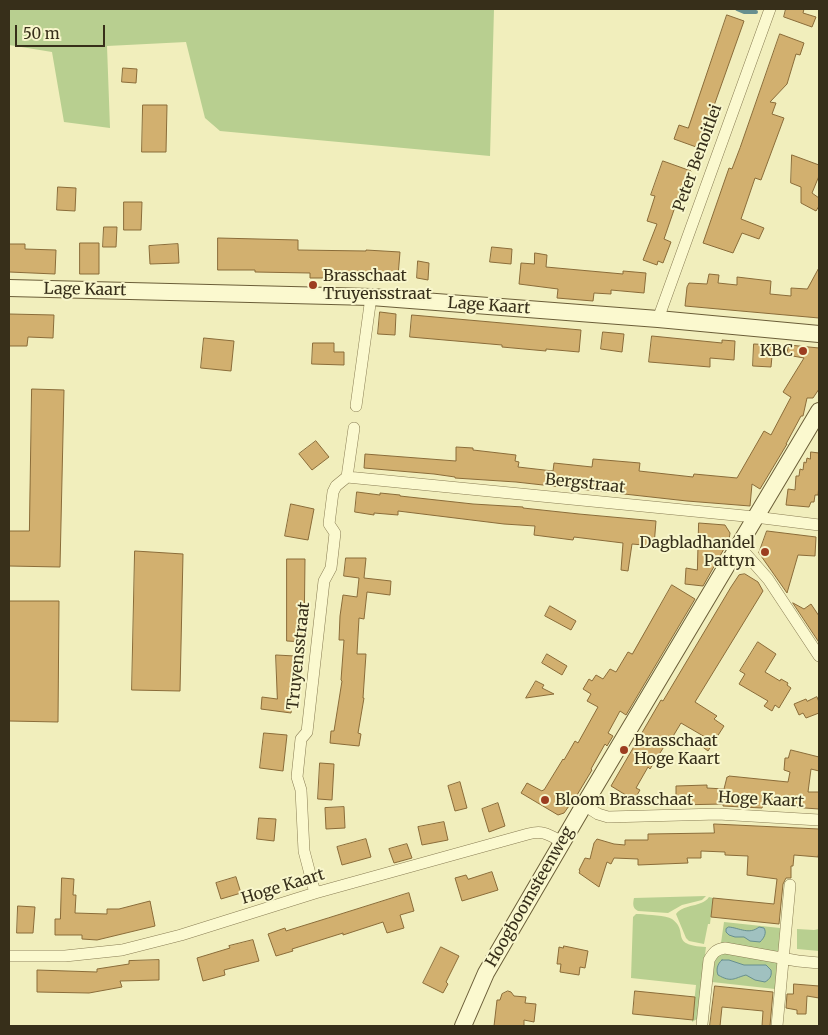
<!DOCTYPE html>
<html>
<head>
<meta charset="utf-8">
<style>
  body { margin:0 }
  #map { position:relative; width:828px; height:1035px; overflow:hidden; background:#f1eebc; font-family:Merriweather,serif }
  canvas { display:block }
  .frame { position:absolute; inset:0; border:10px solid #372f1a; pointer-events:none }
  .scale { position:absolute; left:15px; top:25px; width:90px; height:22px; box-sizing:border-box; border:2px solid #372f1a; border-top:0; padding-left:6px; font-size:15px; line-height:18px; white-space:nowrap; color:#372f1a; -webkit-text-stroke:4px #f8f6cc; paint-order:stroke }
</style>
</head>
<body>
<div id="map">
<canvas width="828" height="1035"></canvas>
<div class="frame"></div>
<div class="scale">50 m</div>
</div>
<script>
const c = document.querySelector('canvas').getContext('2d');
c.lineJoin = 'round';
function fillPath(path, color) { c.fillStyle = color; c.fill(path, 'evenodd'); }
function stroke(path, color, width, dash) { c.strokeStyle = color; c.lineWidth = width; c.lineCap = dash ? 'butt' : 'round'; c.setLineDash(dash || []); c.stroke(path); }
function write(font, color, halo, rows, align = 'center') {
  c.font = font + ' Merriweather,serif'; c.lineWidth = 4; c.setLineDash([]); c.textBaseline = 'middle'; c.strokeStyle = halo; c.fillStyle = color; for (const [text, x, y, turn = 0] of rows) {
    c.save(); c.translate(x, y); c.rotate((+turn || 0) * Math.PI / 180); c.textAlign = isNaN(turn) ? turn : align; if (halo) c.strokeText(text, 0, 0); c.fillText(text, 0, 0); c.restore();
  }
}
fillPath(new Path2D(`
  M9,9H494L490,156L220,131L205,118L186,42L107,46L110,128L64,122L52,52L9,45Z
  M706,896L702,900L682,905L668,913L638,911C632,908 633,903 634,898Z
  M709,897L713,898L710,924H708L704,944L689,941L686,938L676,914C685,903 701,908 709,897Z
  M640,914C648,915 666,915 672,919C690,932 668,945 706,947L697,1019L692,1022L696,985L631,978L633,917L636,914Z
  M724,922L780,928L779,952L721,943Z
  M797,929L814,930L819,929V951L797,949Z
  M723,953L778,961L775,989L712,982L715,959L716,957Z`), '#b8cf90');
const water = new Path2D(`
  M729,927C740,928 749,935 759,927L764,928C767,933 764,938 760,942L750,941L744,937H735L729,935L726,932V929Z
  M722,960H729L744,965H766L771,970C772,976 770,979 765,982L755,980L746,975C734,978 732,983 718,975C716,970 717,964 722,960Z`);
fillPath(water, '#a0c1c0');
stroke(water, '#678f8f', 1);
stroke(new Path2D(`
  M737,9L744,12H756`), '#678f8f', 4);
const building = new Path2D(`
  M786,9H804L803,13L816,17L812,27L784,17Z
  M727,15L744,21L699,148L674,139L679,125L688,128Z
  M780,34L804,43L800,55L796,54L787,84L770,102L776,103L772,114L784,118L761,180L755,178L741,219L764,228L759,239L742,233L733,253L703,243L729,168L732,169L740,148Z
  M123,68L137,69L136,83L122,82Z
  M143,105H167L166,152H142Z
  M792,155L819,165V176L812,193L819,198V206L816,211L801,203V187L791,183Z
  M663,161L691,171L679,205L676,204L664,239L671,242L663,263L658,261L657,265L643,260L657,224L647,221L655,196L651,195Z
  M58,187L76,188L75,211L57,210Z
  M124,202H142L141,230H124Z
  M104,227H117L116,247H103Z
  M218,238L298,240V250L366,251V250L400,252L398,276L354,274V278H310V273L255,272V270H218Z
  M80,243H99V274H80Z
  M9,244H25V249L56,250L55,274L9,272Z
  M178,244L179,263L150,264L149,246Z
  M492,247L512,249L511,264L490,262Z
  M535,253L547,255L546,267L623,274V271L646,273L644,293L611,290V294L594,293L593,301L557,298L558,289L519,284L521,263L534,264Z
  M418,261L429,263L428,280L417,278Z
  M819,268V318L685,306L687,287L689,283L707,284L709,274L719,275L718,283L737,285V277L771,281L770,294L791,296V288L807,289Z
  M380,312L396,314L395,335L378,334Z
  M9,314L54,315L53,338L28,337L27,346H9Z
  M412,315L581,330L579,352L546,349V351L502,347V345L410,337Z
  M603,332L624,334L622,352L601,349Z
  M652,336L722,343V340L735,341L734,360L710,358V367L649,362Z
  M204,338L234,341L231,371L201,368Z
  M313,343H334V352H344V365L312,364Z
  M754,344L773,345L771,367L753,366Z
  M789,345L819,348V389L813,398H807L803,416H801L786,444H787L760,489L752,484L750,506L687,501L516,482L455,478V477L434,474L364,468L365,454L456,461V447L473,448V450L516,455L515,461L519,462L518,467L553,471L554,463L592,467L593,459L640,463L639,471L693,477L694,474L737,478L764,431L771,435L791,397L789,396L783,392L804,358L787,355Z
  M32,389L64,390L60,567L9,566V531H29Z
  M316,441L329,457L312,470L299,454Z
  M811,452L819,453V485L818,495H815L814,502H811L809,507L786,505L788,489L795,490L796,476H799L800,469L803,470L804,462L806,463L807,458L810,459Z
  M357,492L380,495V493L400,495V496L473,504L523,507V508L579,514L656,521L654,546L632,544L628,571L621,570L623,543L574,537L573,540L534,535L535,526L504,524L398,511V515L374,513V515L355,512Z
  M291,504L314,509L308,540L285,536Z
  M699,523L725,525L730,533L729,540L703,586L685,584L686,568L697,570Z
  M767,531L816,537L815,556L798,555L787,593L759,553Z
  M135,551L183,554L180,691L132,690Z
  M346,558H366L364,578L391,581L390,595L367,592L364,619L359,618L357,654H366L363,698H364L358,733L361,734L359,746L330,743L331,731H334L342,681L341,680L344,640H339L340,616L343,595L357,597L359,578L344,576Z
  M287,559H305L304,642L287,641Z
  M745,574L758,582L763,591L695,702L717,716L714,719L724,726L708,751L700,745L705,737L681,723L672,738L670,737L650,769L648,767L636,788L640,790L634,800L611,786L661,700L663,701L731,587L739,575Z
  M672,585L695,599L626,715L620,711L608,733L613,736L607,746L605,744L591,769L592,770L574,800L569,806L564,813L558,815L521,793L527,783L542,791L543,790H544L563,759L564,760L575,741L578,743L598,707L587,701L591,694L583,689L589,679L592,681L596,675L603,679L610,669L616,672L628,652L632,654Z
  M9,601H59L58,722L9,721Z
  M793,603L804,609L811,604L819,616V642Z
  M550,606L576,621L571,630L545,616Z
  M758,642L776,654L765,672L780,681L781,679L788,683L787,685L791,688L779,708L775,705L772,711L764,706L768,701L739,684L745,674L740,671Z
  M547,654L567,666L562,675L542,663Z
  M276,655L295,656L294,674H296V685H294L291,713L261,709L262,697L277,699Z
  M536,681L544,685L542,688L554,694L526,698Z
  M817,697L819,702V713L806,718L803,713L799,715L794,704L806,699L807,701Z
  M264,733L287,735L283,771L260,768Z
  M791,750L819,757V771L811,769L808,792H819V809L763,805L762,808L723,806V804L676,805V786L707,785V788L724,789L727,777H728L729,776L788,782L790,772L784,770L785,758H788Z
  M320,763L334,764L332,800L318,799Z
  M460,782L467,808L455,811L448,786Z
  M498,803L505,826L489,832L482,809Z
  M344,807L345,828L326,829L325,808Z
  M259,818L276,819L274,841L257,839Z
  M444,822L448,840L422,845L418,827Z
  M714,824L819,829V851L818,857L794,855L793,866H791V878H786L783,884L779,924L711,917L713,898L774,904L777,879L747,875L748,856L725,855V852L701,851V858H687L688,863L638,865V859L614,858L611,864L607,862L599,887L579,873L580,871L579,870L585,858L590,859L594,843L597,839L614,844L625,845V840H648V834L714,833Z
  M366,839L371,857L342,865L337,847Z
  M407,844L412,858L394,863L389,849Z
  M492,872L498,890L462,901L455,878L466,875L468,879Z
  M236,877L241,893L221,899L216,883Z
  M62,878L74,879L73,895H76L75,913L107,914V909H119L150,901L155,926L97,940L82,939V935H55V919H60Z
  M409,893L414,911L400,915L404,928L387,933L383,922L343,935V933L292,949L293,951L276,956L268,934L285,928L286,931L328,918Z
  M18,906L35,907L33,933H17Z
  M253,940L259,961L224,970L225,975L203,981L197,958L230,948L229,946Z
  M564,946L588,951L585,968L580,967L579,975L560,972L561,964H557L559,947L563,948Z
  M441,947L459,956L446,982L448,984L443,993L423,983Z
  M159,960V980L120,981L122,987L89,993L37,992V970L97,972V969L129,964V961Z
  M794,984L819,986V998L807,996L806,1014H797V1010L786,1008L787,994H793Z
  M715,986L773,992L770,1026H762L763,1011L722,1007L720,1026H710Z
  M508,991L511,992L514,996L526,997L525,1003L536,1004L534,1022L524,1020V1026H494L497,1000H500L502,994Z
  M635,991L695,997L693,1020L633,1014Z`);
fillPath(building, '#d2b06f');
stroke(building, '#8a6c39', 1);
const street = new Path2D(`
  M658,319L770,9
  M356,406L371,297
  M347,477L755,517L819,525
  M738,545L768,579L819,656
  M584,805L598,814L608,817L718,814L819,820
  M315,893L304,851L301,790L297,777L301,739L307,732L324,581L331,568L335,533L329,524L333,492L336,486L347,477L354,428
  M9,956H65L122,950L181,935L315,893L528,834C544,830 549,835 562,842
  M702,1024L709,960C713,953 716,949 725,948L798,961L819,963
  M777,1026L790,885`);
const secondary = new Path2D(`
  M9,288L371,297L658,319L819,334
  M463,1026L486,973L584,805L819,411`);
stroke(street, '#897d54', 12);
stroke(secondary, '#6b5e38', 18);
stroke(street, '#fbf9cf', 11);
stroke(secondary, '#fbf9cf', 16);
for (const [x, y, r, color] of [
  [313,285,5,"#9c3d20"],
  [803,351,5,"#9c3d20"],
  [765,552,5,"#9c3d20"],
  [624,750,5,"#9c3d20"],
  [545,800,5,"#9c3d20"]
]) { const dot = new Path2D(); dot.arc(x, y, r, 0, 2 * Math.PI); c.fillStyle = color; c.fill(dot); stroke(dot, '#f8f6cc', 2); }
write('16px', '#372f1a', '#f8f6cc', [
  ["Peter Benoitlei",698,158,-70],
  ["Lage Kaart",85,290,1],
  ["Lage Kaart",489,306,4],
  ["Bergstraat",585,484,6],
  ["Truyensstraat",299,656,-84],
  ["Hoge Kaart",761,800,3],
  ["Hoge Kaart",283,887,-17],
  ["Hoogboomsteenweg",530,897,-60]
]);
write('16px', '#372f1a', '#f8f6cc', [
  ["Brasschaat",323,276],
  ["Truyensstraat",323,294],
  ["KBC",793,351,"right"],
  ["Dagbladhandel",755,543,"right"],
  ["Pattyn",755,561,"right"],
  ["Brasschaat",634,741],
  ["Hoge Kaart",634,759],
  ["Bloom Brasschaat",555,800]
], 'left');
</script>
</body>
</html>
